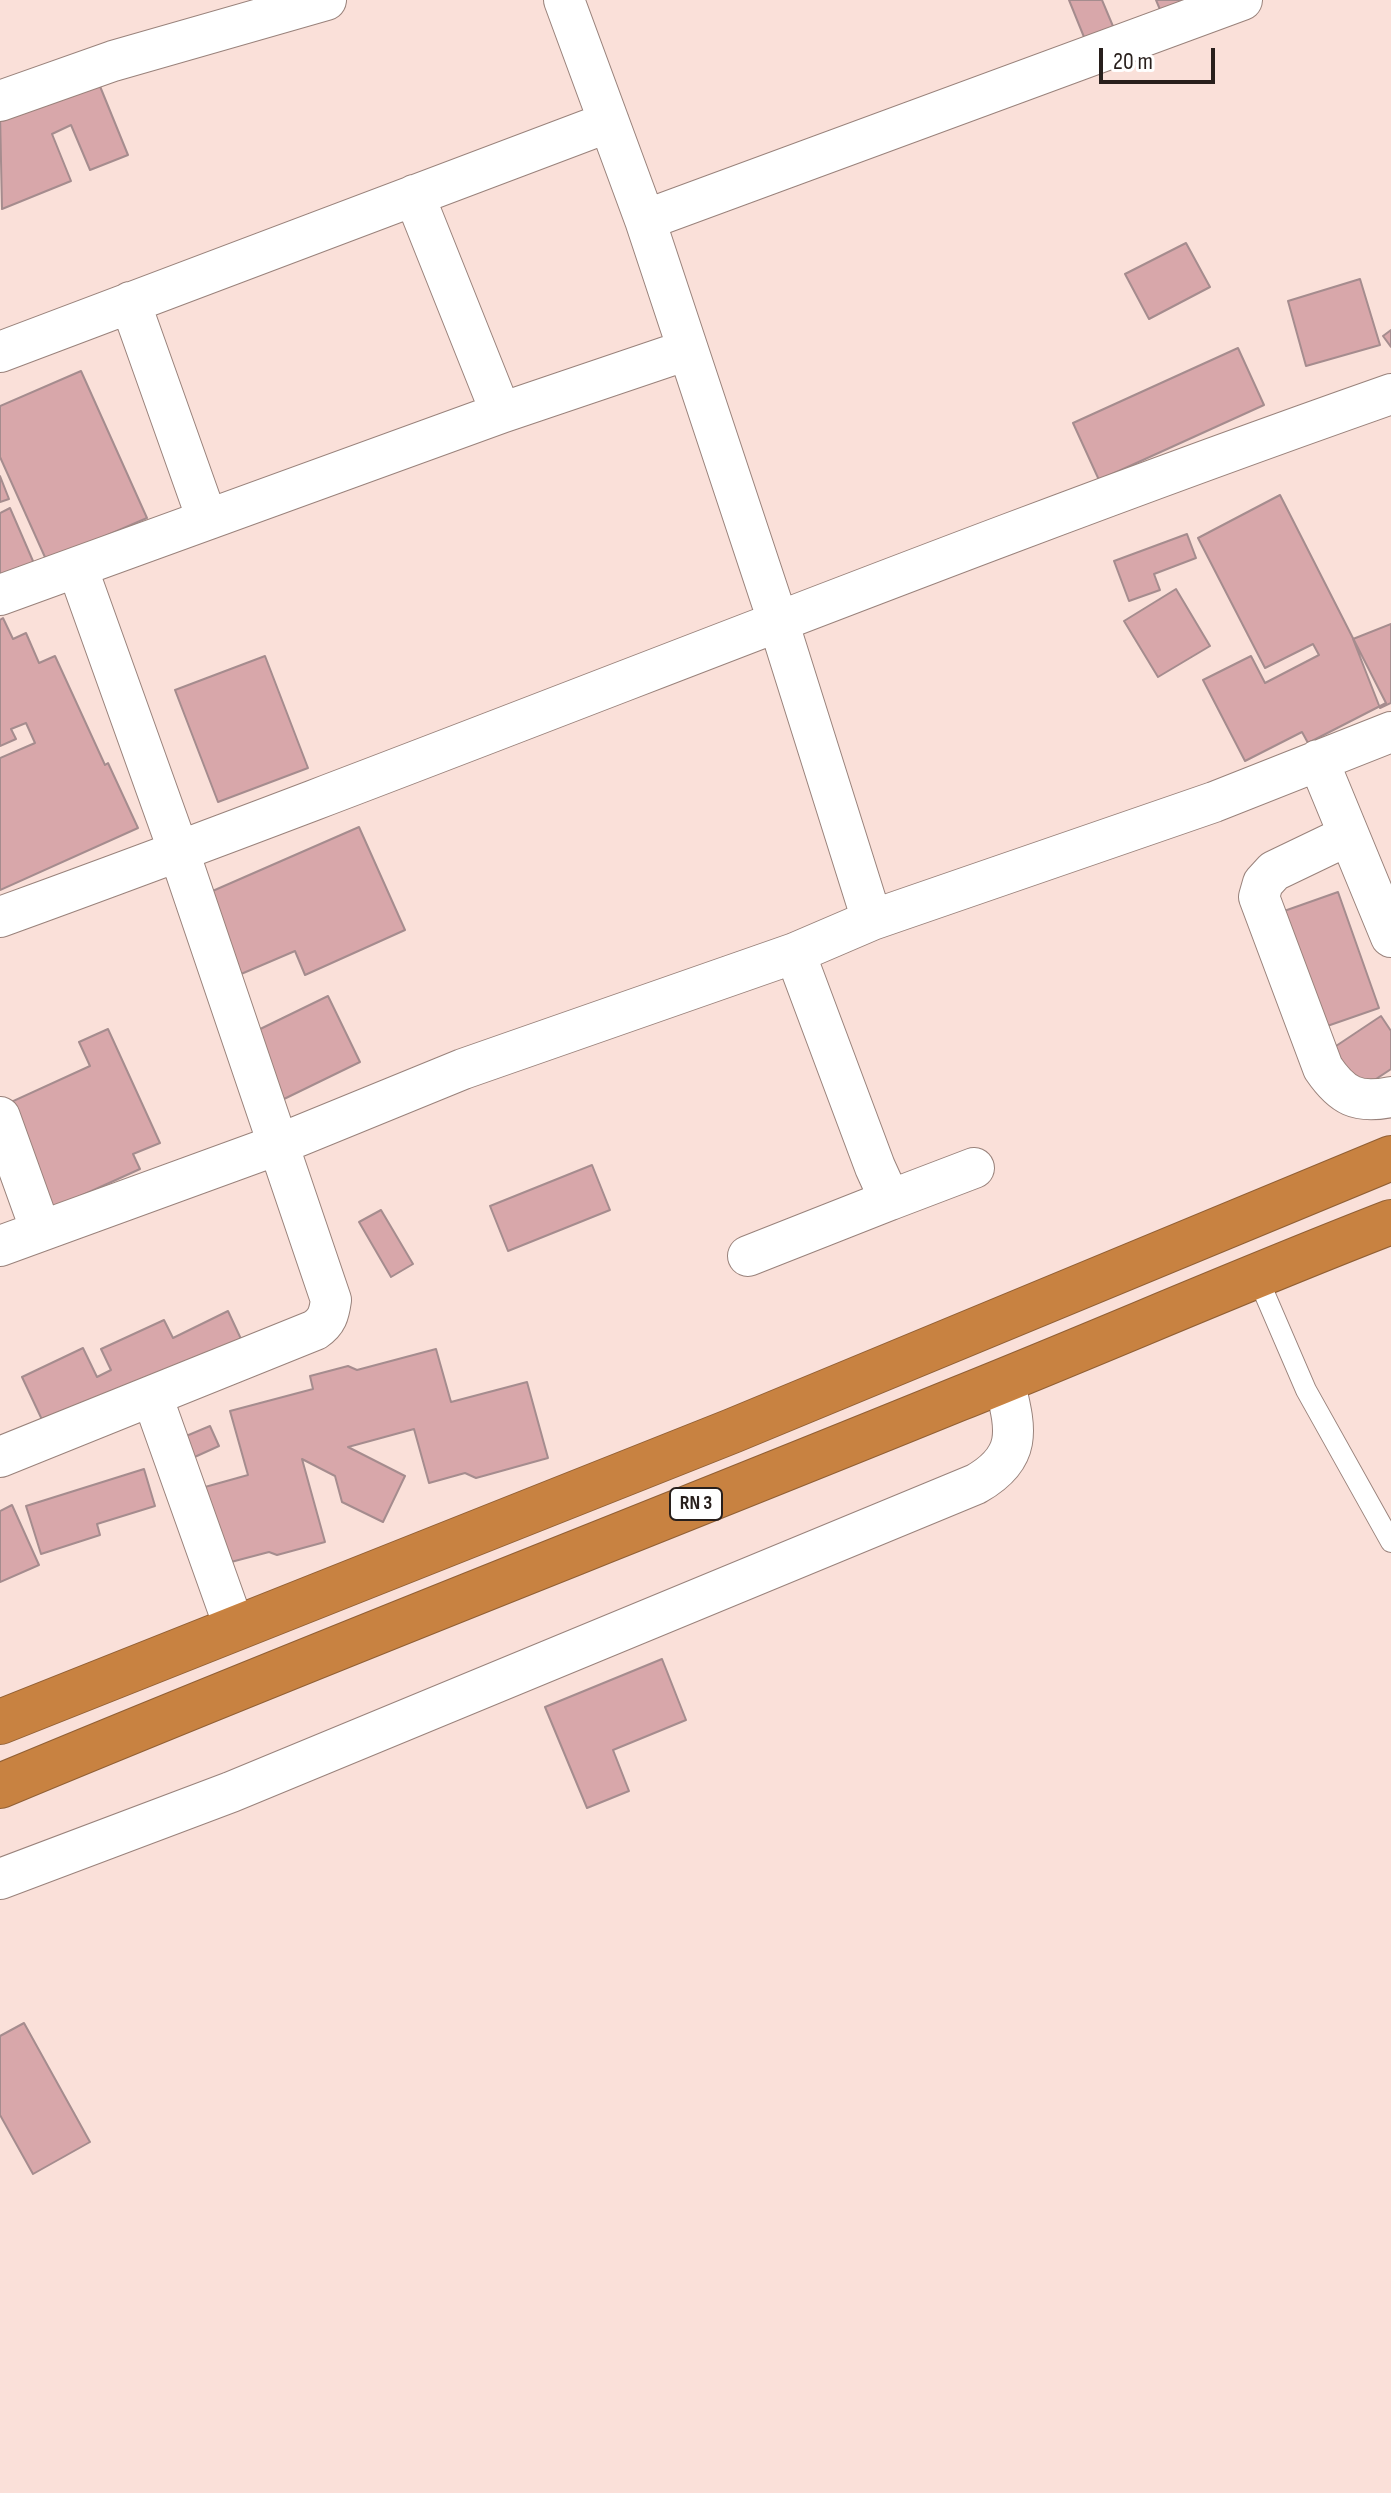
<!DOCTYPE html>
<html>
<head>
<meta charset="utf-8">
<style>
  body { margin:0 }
  #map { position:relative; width:1391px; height:2493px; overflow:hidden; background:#fae0d9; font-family:"Sofia Sans Condensed",sans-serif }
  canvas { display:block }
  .scale { position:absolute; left:1099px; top:48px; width:116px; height:36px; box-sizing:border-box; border:4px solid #281f1c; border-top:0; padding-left:10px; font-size:24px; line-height:28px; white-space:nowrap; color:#281f1c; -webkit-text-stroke:6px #fff; paint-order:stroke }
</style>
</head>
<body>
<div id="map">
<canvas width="1391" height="2493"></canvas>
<div class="scale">20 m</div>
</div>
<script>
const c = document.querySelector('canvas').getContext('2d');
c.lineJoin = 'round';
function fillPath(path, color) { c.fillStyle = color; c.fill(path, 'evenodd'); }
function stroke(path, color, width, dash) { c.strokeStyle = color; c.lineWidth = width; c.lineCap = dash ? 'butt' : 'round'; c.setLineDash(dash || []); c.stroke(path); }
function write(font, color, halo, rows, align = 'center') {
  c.font = font + ' "Sofia Sans Condensed",sans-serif'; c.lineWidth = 6; c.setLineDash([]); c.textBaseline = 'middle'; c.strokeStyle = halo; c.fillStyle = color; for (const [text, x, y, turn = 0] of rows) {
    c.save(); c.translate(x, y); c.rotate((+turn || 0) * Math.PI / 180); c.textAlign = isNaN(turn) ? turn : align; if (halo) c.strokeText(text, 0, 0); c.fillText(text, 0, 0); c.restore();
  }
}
const building = new Path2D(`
  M1069,0H1102L1115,31L1086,42Z
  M1156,0H1210L1164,19Z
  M95,74L128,155L90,170L71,125L52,134L71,181L2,209L0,113Z
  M1186,243L1210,287L1149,319L1125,274Z
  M1360,279L1380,345L1306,366L1288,301Z
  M1391,330V347L1383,336Z
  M1238,348L1264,405L1099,480L1073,423Z
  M81,371L147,518L89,543L53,575L0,457V406Z
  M0,476L9,499L0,502Z
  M1280,495L1386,703L1308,743L1302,732L1245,761L1203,680L1251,656L1265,683L1319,655L1313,644L1265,668L1198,538Z
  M10,508L36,568L0,583V513Z
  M1187,534L1196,558L1154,574L1160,590L1129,601L1114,561Z
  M1176,589L1210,646L1158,677L1124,621Z
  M3,618L13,639L26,633L39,663L55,656L105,765L108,763L138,828L0,890V758L35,743L26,723L11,729L16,739L0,746V620Z
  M1391,624V703L1380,708L1353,639Z
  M265,656L308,768L218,802L175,690Z
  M359,827L405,930L305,975L295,951L227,980L192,900Z
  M1338,892L1379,1008L1310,1032L1270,916Z
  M328,996L360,1062L284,1099L252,1033Z
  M1381,1016L1391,1031V1069L1361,1089L1333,1048Z
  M108,1029L160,1143L133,1154L140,1169L45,1212L0,1107L90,1066L79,1042Z
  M592,1165L610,1210L508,1251L490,1206Z
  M381,1210L413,1264L391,1277L359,1222Z
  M228,1311L248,1354L51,1439L22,1377L83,1348L97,1377L111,1370L101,1349L164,1320L173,1338Z
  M436,1349L451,1402L527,1382L548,1458L476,1478L465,1473L429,1483L414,1429L348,1447L405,1476L383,1522L342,1502L335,1476L302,1459L325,1542L277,1555L269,1552L231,1562L205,1487L248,1475L230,1411L313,1389L310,1376L348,1366L357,1370Z
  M210,1426L219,1446L188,1460L179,1439Z
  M144,1469L155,1506L97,1524L100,1535L41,1554L26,1506Z
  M12,1505L39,1565L0,1582V1511Z
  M662,1659L686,1720L613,1750L629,1791L587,1808L545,1707Z
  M24,2023L90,2142L33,2174L0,2115V2036Z`);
fillPath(building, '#d8a7aa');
stroke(building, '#a58c8e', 2);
const lane = new Path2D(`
  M1256,1274L1306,1390L1391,1542`);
const street = new Path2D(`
  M564,0L645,220L778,621L872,920
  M0,101L113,61L326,0
  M414,195L501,413
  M645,220L1242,0
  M130,302L207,519
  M0,352L609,122
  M0,595L501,413L687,350
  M1318,760L1391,937
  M1349,835L1274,871L1263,883L1259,897L1323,1068C1342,1096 1357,1104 1391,1097
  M0,917C466,748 924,558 1391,394
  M795,953L875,1167L890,1200L974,1168
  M0,1117L41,1231
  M0,1246L277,1145L463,1069L795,953L872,920L1214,802L1391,732
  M748,1256L890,1200
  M152,1396L235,1629
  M0,1457L315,1330C327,1322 329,1314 331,1300L179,852L77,567
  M0,1879L231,1792L976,1484C1025,1456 1015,1427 1004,1380`);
const highway = new Path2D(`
  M0,1722L732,1431L1391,1158
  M0,1786C318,1653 639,1529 958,1399C1103,1341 1246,1278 1391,1222`);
stroke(lane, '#99827b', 22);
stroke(street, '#99827b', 42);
stroke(highway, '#905f34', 46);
stroke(lane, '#fff', 20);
stroke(street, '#fff', 40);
stroke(highway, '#c88241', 44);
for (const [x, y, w] of [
  [696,1504,52]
]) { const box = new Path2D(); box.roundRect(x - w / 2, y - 16, w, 32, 6); c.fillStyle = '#fff'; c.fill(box); stroke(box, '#281f1c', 2); }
write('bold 20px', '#281f1c', null, [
  ["RN 3",696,1504]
]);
</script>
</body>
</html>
